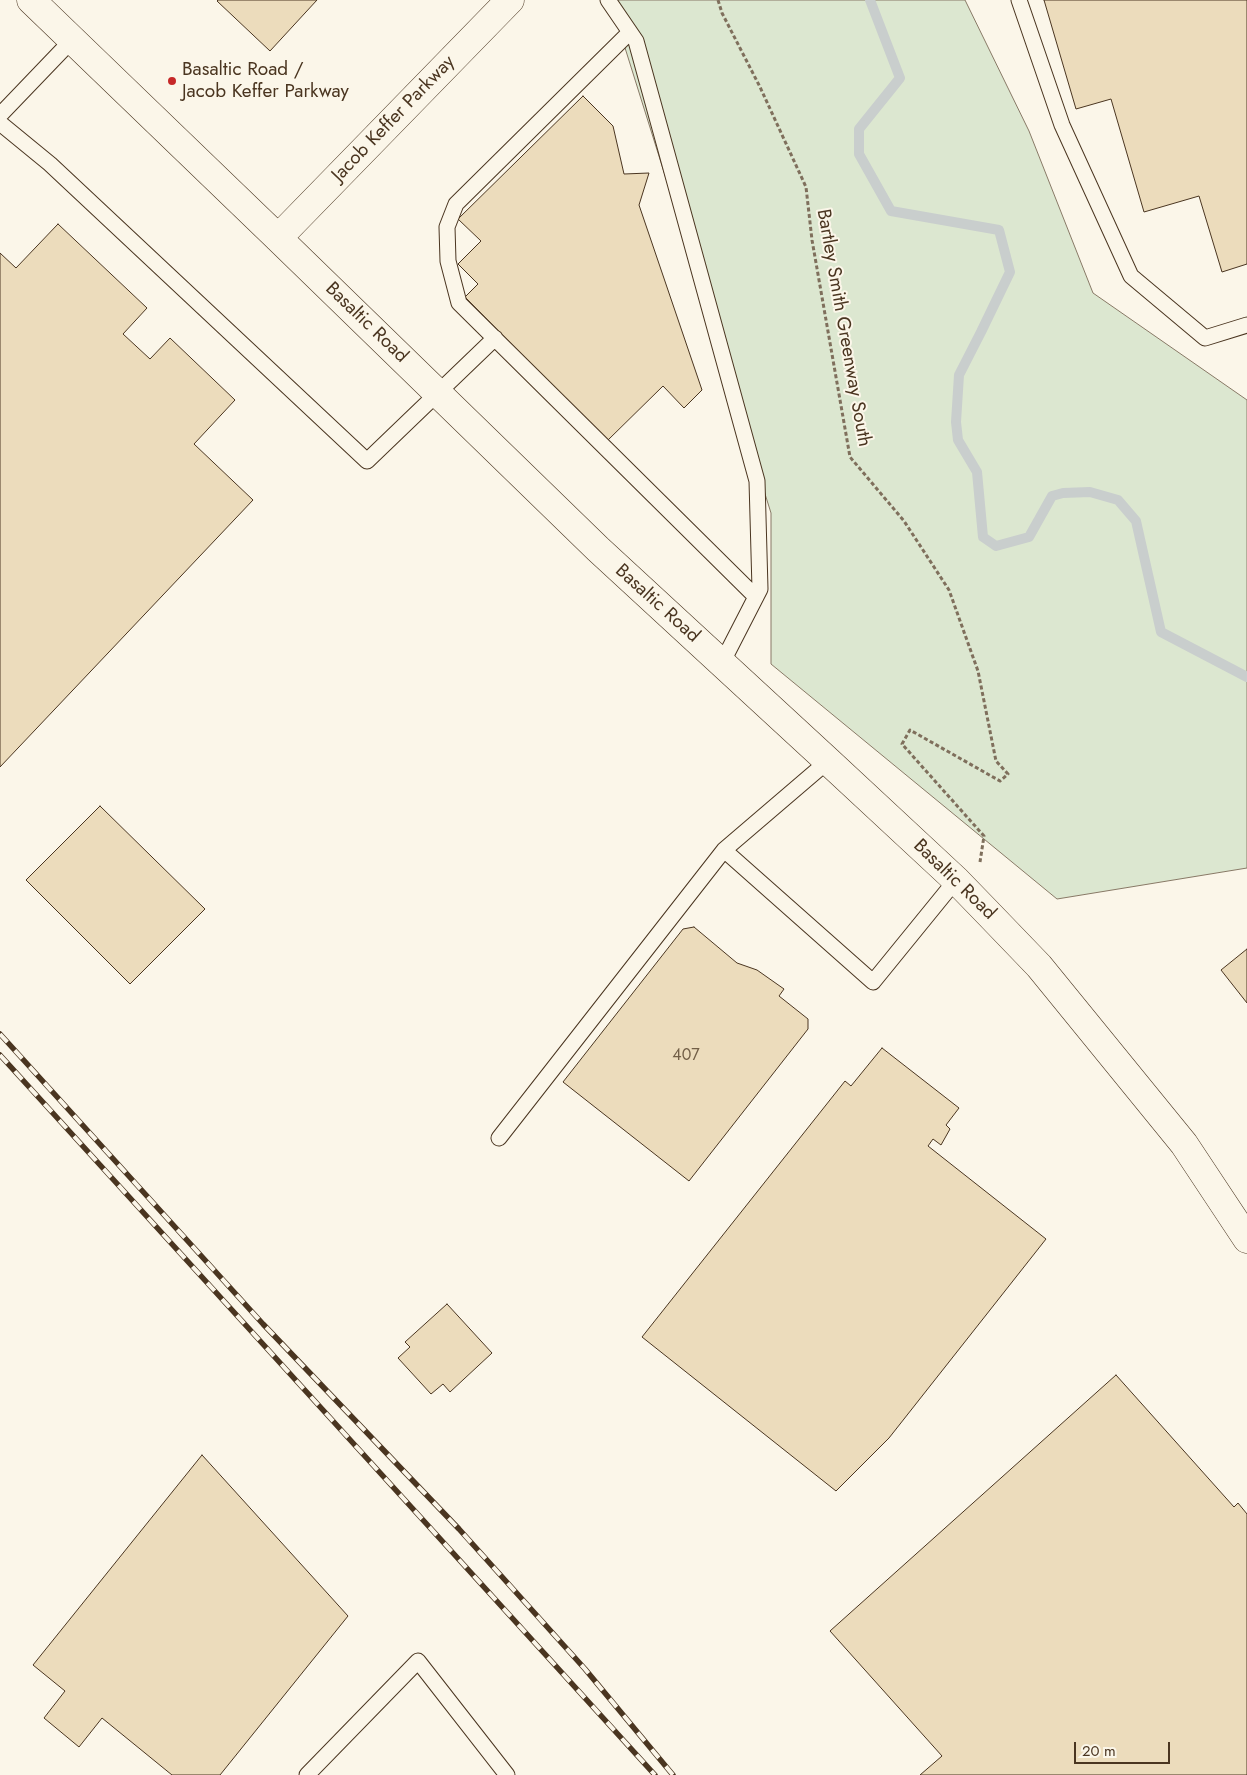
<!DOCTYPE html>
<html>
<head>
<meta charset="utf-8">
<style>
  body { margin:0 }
  #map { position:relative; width:1247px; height:1775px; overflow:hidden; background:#fbf6e9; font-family:Jost,sans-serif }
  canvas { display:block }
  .scale { position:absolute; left:1074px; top:1742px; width:96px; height:22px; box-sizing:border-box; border:2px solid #4a3520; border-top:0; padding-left:6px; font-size:15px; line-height:18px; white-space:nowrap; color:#4a3520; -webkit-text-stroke:4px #fbf6e9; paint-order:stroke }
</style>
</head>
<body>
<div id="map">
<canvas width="1247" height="1775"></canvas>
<div class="scale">20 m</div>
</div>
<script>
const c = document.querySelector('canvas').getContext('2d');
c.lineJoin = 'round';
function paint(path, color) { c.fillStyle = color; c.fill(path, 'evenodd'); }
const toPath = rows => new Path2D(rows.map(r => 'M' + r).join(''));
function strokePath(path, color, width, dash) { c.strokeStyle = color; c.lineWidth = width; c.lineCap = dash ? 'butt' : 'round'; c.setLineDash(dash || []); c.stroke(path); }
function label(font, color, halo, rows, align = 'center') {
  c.font = font + ' Jost,sans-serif'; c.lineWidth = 4; c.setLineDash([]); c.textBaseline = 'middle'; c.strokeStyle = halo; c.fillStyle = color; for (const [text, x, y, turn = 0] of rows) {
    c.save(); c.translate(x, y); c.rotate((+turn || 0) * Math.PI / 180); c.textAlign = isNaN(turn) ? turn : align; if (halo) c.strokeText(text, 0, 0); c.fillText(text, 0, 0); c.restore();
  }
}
const green = toPath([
  [610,0,965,0,1029,131,1093,293,1247,400,1247,868,1057,899,771,664,771,513,610,0]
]);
paint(green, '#dce7d0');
strokePath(green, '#887966', 1);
strokePath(toPath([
  [870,0,900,78,859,129,859,154,891,211,999,230,1010,272,981,332,959,375,956,422,958,440,977,472,983,537,996,546,1029,537,1052,496,1063,493,1090,492,1118,500,1136,521,1161,632,1247,677]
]), '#c9cecd', 10);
const building = toPath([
  [218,0,317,0,270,51,217,1,218,0],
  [1044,0,1247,0,1247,264,1222,272,1199,196,1144,212,1111,99,1076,109,1044,0],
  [583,96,613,126,624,174,649,173,639,205,702,390,684,408,663,386,607,441,465,297,478,284,458,264,481,241,458,219,583,96],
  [58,224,147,308,123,334,150,359,170,338,235,400,194,444,253,500,0,767,0,253,16,268,58,224],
  [100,806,205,909,130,984,26,880,100,806],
  [694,927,737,963,757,970,784,989,779,996,808,1019,808,1029,689,1181,563,1082,683,929,694,927],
  [1247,949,1247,1003,1221,970,1247,949],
  [882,1048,959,1108,946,1125,950,1129,941,1145,933,1139,928,1146,1046,1239,889,1438,836,1491,642,1337,845,1081,851,1086,882,1048],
  [447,1304,492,1353,450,1392,443,1384,431,1394,398,1358,410,1347,405,1342,447,1304],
  [1116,1375,1234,1507,1238,1503,1247,1514,1247,1775,920,1775,942,1756,830,1631,1116,1375],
  [202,1455,348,1616,220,1775,172,1775,102,1718,79,1747,44,1718,65,1691,33,1665,202,1455]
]);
paint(building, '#ecdcbc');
strokePath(building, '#4a3520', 1);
const lane = toPath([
  [608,0,636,41,757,481,760,589,722,663],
  [1019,0,1062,125,1131,276,1205,338,1247,325],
  [630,32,456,204,447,227,448,261,459,303,756,597],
  [0,115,72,40],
  [0,123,50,164,367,461,495,338],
  [724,850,873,982,956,880],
  [499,1138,724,850,828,761],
  [307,1775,418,1661,507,1775]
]);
const street = toPath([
  [31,0,278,238,598,549,828,761,956,880,987,912,1039,966,1184,1144,1247,1239],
  [278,238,510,0]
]);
strokePath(lane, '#4a3520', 17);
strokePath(street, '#4a3520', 29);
strokePath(toPath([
  [718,0,722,13,760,87,806,187,812,240,850,457,904,521,949,590,978,671,996,761,1008,774,1000,781,910,730,902,744,984,836,980,862]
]), '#7f6f5c', 3, [4, 2.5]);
strokePath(lane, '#fbf6e9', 15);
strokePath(street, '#fbf6e9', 28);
const rail = toPath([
  [0,1034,263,1324,459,1529,585,1669,673,1775],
  [0,1055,655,1775]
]);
strokePath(rail, '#4a3520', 5.5);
strokePath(rail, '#fbf6e9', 4, [11]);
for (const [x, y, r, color] of [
  [172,81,5,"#c62828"]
]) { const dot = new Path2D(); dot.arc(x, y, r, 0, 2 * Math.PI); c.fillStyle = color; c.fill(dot); strokePath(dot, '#fbf6e9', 2); }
label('16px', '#725f47', null, [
  ["407",686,1056]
]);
label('19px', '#4a3520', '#fbf6e9', [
  ["Basaltic Road /",182,70],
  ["Jacob Keffer Parkway",182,92]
], 'left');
label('19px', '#4a3520', '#fbf6e9', [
  ["Jacob Keffer Parkway",394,119,-46],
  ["Basaltic Road",366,323,44],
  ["Bartley Smith Greenway South",843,328,80],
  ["Basaltic Road",657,604,42],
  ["Basaltic Road",954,880,44]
]);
</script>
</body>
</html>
